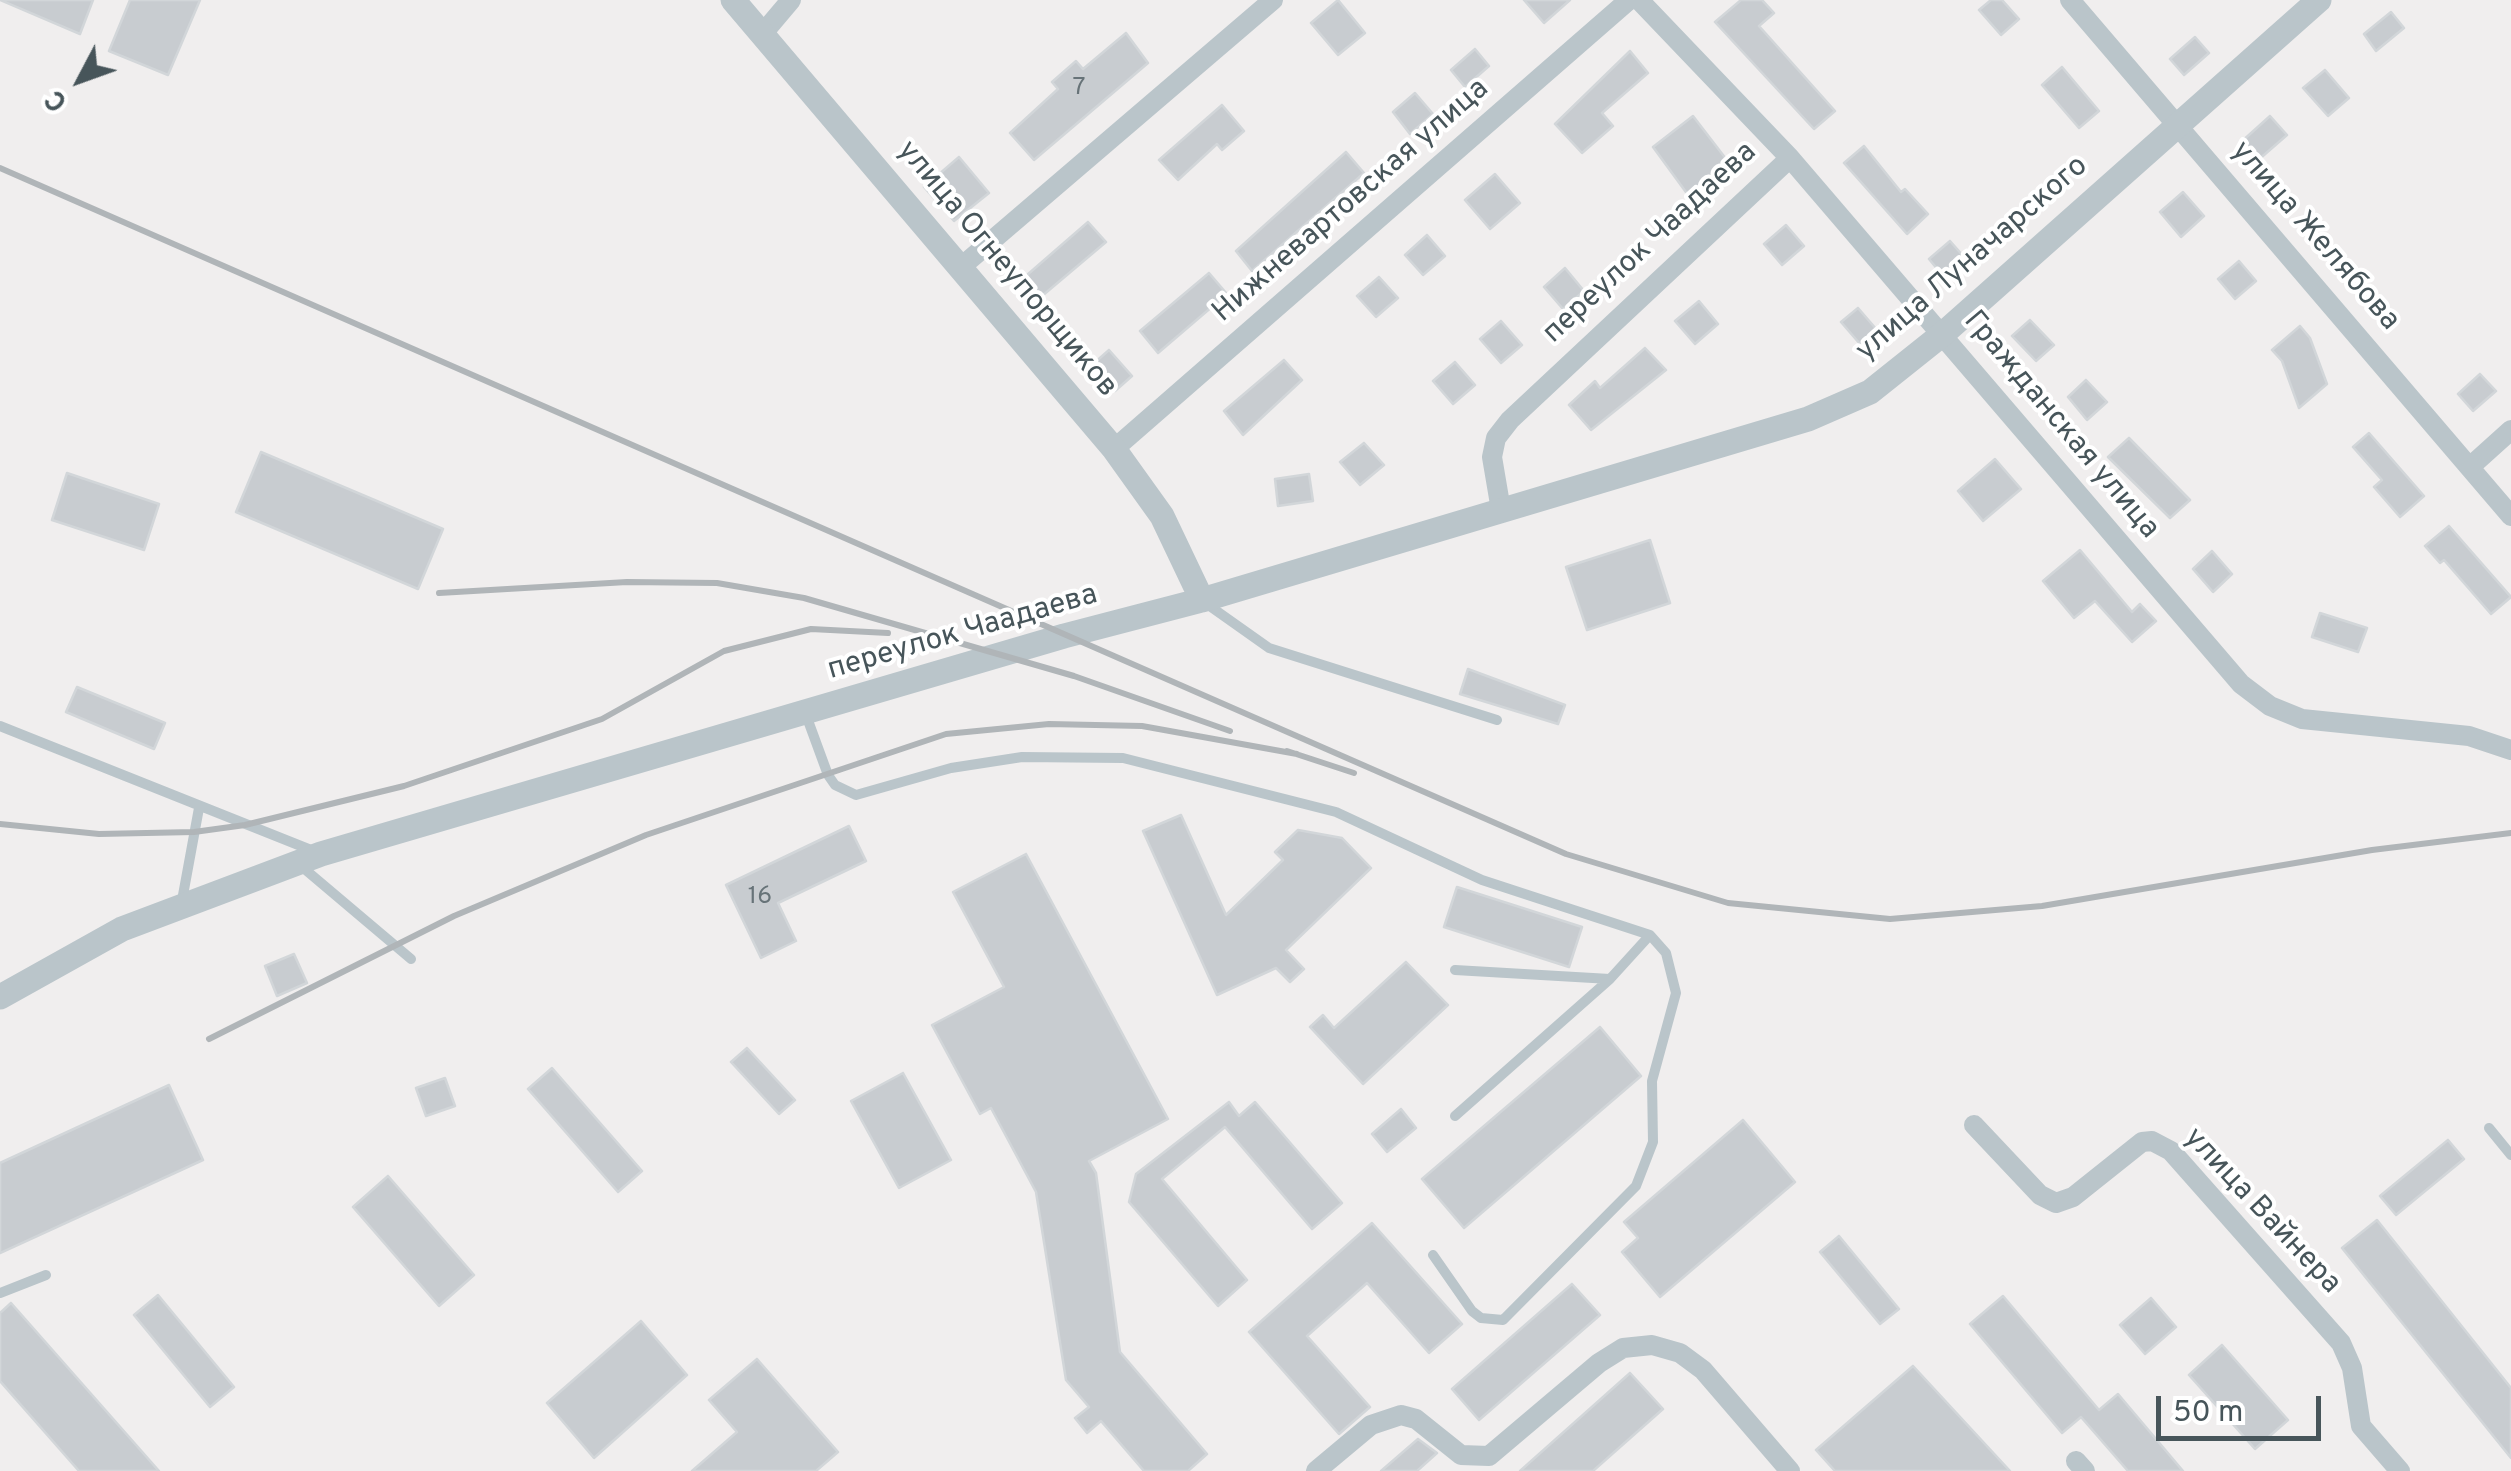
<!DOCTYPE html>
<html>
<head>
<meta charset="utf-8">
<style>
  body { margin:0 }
  #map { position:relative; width:2511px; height:1471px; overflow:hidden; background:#f0eeee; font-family:Overpass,sans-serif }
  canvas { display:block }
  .north { position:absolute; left:30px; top:30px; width:100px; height:100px; -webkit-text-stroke:8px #fff; paint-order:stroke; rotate:229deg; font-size:28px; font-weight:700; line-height:40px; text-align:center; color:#47555a }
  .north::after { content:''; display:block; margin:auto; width:35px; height:45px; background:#47555a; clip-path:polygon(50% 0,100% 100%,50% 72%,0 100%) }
  .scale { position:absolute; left:2156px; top:1396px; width:165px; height:45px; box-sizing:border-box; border:5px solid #47555a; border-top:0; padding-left:12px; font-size:30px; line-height:35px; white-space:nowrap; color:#47555a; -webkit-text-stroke:8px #fff; paint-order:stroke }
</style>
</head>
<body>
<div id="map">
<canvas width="2511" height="1471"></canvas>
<div class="north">С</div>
<div class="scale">50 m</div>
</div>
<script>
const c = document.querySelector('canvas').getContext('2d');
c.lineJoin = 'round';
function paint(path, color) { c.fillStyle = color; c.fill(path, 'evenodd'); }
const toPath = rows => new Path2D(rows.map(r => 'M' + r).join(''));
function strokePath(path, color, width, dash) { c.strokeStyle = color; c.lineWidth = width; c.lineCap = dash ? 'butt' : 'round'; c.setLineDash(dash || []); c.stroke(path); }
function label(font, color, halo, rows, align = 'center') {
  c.font = font + ' Overpass,sans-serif'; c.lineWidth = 8; c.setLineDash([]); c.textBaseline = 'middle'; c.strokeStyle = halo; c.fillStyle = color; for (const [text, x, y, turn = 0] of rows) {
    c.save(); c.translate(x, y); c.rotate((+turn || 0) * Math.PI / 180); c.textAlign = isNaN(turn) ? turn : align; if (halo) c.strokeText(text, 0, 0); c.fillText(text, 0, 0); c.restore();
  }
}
const building = toPath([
  [0,0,93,0,80,34,0,0],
  [130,0,200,0,168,75,109,51,130,0],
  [1338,0,1365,33,1338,55,1311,23,1338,0],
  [1524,0,1570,0,1544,23,1524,0],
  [1741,0,1762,0,1774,13,1759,26,1835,111,1814,129,1715,22,1741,0],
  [1991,0,2002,0,2019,19,2001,35,1979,10,1991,0],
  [2391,12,2404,28,2376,51,2364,34,2391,12],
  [1126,33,1148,63,1034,160,1010,133,1058,89,1052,82,1076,61,1083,69,1126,33],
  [2195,37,2209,53,2184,75,2170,59,2195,37],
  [1475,49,1489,66,1465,87,1451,70,1475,49],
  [1630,51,1648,73,1602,113,1613,126,1582,153,1555,124,1630,51],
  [2062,67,2099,111,2079,128,2042,85,2062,67],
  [2325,70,2349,98,2328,116,2303,88,2325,70],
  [1415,93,1433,114,1410,134,1393,112,1415,93],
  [1222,105,1244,131,1222,150,1217,144,1178,180,1159,160,1222,105],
  [1693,116,1733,168,1691,199,1653,147,1693,116],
  [2270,116,2287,135,2256,162,2240,143,2270,116],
  [1864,146,1901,192,1905,189,1928,214,1907,234,1844,163,1864,146],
  [1346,152,1364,173,1252,271,1236,251,1346,152],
  [959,157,989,193,954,221,924,187,959,157],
  [1495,174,1520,203,1490,229,1465,200,1495,174],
  [2183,192,2204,216,2181,237,2160,212,2183,192],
  [1088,222,1106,242,1029,307,1012,288,1088,222],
  [1786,225,1804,246,1782,265,1764,244,1786,225],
  [1427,235,1445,256,1423,275,1405,255,1427,235],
  [1950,241,1965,258,1943,276,1929,259,1950,241],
  [2239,261,2256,281,2235,299,2218,279,2239,261],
  [1565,268,1584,291,1563,309,1544,287,1565,268],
  [1209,273,1227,294,1158,353,1140,331,1209,273],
  [1379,277,1398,298,1376,317,1357,296,1379,277],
  [1699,301,1718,324,1695,344,1675,321,1699,301],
  [1858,308,1877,330,1860,344,1841,322,1858,308],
  [2030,320,2054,345,2036,361,2012,336,2030,320],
  [1501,321,1522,345,1501,363,1480,339,1501,321],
  [2300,326,2310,338,2327,384,2299,408,2282,361,2272,350,2300,326],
  [1645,348,1666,370,1591,430,1569,405,1595,381,1600,388,1645,348],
  [1109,350,1132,376,1115,391,1092,365,1109,350],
  [1284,360,1302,380,1243,435,1224,411,1284,360],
  [1455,362,1475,385,1453,404,1433,381,1455,362],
  [2480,374,2496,391,2473,411,2458,394,2480,374],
  [2086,380,2107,402,2087,420,2068,397,2086,380],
  [2369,433,2424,496,2400,517,2374,487,2382,480,2353,447,2369,433],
  [2129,438,2190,500,2170,518,2108,457,2129,438],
  [1364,443,1384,465,1360,485,1340,462,1364,443],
  [261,452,443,529,418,589,236,512,261,452],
  [1995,459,2021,489,1983,521,1958,491,1995,459],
  [67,473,159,504,144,550,52,520,67,473],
  [1309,474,1313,501,1278,506,1275,479,1309,474],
  [2449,526,2511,597,2491,614,2444,560,2440,563,2425,546,2449,526],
  [1650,540,1670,603,1587,630,1566,567,1650,540],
  [2080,550,2132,612,2140,604,2156,621,2132,642,2095,601,2074,618,2043,581,2080,550],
  [2212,551,2232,574,2213,592,2193,569,2212,551],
  [2320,613,2367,628,2358,652,2312,637,2320,613],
  [1468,669,1565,705,1558,724,1460,694,1468,669],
  [77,687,165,723,154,749,66,712,77,687],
  [1181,815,1226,915,1283,860,1275,852,1298,830,1342,838,1371,868,1286,950,1304,969,1290,982,1276,968,1217,995,1143,831,1181,815],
  [849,826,866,861,778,903,796,941,761,958,726,885,849,826],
  [1026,854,1168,1119,1089,1161,1096,1173,1120,1352,1207,1454,1188,1471,1144,1471,1101,1421,1087,1433,1075,1418,1089,1407,1066,1380,1036,1192,991,1108,980,1114,932,1025,1004,987,953,892,1026,854],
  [1457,887,1582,927,1569,967,1444,927,1457,887],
  [294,954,307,983,277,996,265,966,294,954],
  [1406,962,1448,1005,1363,1084,1310,1027,1323,1015,1334,1028,1406,962],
  [1600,1027,1641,1076,1464,1228,1422,1179,1600,1027],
  [747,1048,795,1100,779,1114,731,1062,747,1048],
  [552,1068,642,1171,618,1192,528,1089,552,1068],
  [903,1073,951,1160,899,1188,851,1101,903,1073],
  [445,1078,455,1106,426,1116,416,1088,445,1078],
  [169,1085,203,1160,0,1253,0,1163,169,1085],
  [1229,1102,1239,1116,1255,1102,1342,1203,1312,1229,1225,1127,1162,1179,1247,1280,1218,1306,1129,1202,1136,1174,1229,1102],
  [1401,1109,1416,1128,1387,1152,1372,1134,1401,1109],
  [1743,1120,1795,1182,1660,1297,1622,1252,1638,1238,1624,1222,1743,1120],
  [2448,1140,2464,1159,2396,1215,2380,1196,2448,1140],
  [388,1176,474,1275,439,1306,353,1207,388,1176],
  [2377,1220,2511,1388,2511,1458,2342,1248,2377,1220],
  [1372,1223,1462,1324,1429,1353,1367,1283,1307,1336,1370,1407,1339,1434,1249,1332,1372,1223],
  [1839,1236,1899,1309,1880,1324,1820,1252,1839,1236],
  [1572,1284,1600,1315,1479,1420,1452,1389,1572,1284],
  [158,1295,234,1387,210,1407,134,1315,158,1295],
  [2003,1296,2099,1410,2118,1394,2183,1471,2128,1471,2081,1417,2062,1433,1970,1324,2003,1296],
  [2151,1298,2176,1327,2145,1354,2120,1325,2151,1298],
  [11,1303,159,1471,79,1471,0,1381,0,1313,11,1303],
  [641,1321,687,1375,594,1458,547,1403,641,1321],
  [2222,1345,2288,1420,2255,1449,2189,1375,2222,1345],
  [757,1359,838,1452,816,1471,692,1471,737,1432,709,1400,757,1359],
  [1913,1366,2010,1471,1835,1471,1816,1450,1913,1366],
  [1630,1373,1663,1409,1593,1471,1520,1471,1630,1373],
  [1418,1439,1437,1453,1417,1471,1381,1471,1418,1439]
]);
paint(building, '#c8ccd0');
strokePath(building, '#d2d6d9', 2.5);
strokePath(toPath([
  [1204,602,1269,648,1497,720],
  [806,715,828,775,835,785,856,795,951,768,1022,757,1123,758,1336,812,1482,880,1650,935,1610,979,1455,1116],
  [0,726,316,852],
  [301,866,411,959],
  [181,906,199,808],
  [1455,970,1610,979],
  [2489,1128,2511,1155],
  [1433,1255,1472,1311,1481,1318,1503,1320,1636,1186,1653,1142,1652,1081,1676,993,1666,953,1650,935],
  [0,1293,46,1275]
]), '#bac5ca', 10);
strokePath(toPath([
  [1639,0,1790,158,2241,684,2270,706,2302,719,2469,736,2511,750],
  [2070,0,2511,516],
  [764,32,791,0],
  [961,267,1273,0],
  [1114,449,1629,0],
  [2471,466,2511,430],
  [1501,510,1492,457,1496,438,1510,420,1790,158],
  [1974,1125,2040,1195,2056,1203,2073,1197,2142,1142,2152,1141,2171,1151,2341,1343,2352,1368,2361,1426,2400,1471],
  [2076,1461,2085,1471],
  [1316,1471,1371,1425,1401,1415,1416,1419,1461,1455,1489,1456,1599,1363,1623,1348,1652,1345,1680,1353,1703,1370,1790,1471]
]), '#bac5ca', 20);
strokePath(toPath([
  [733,0,1114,449,1162,516,1202,600],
  [0,997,122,929,321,854,1064,636,1202,600,1808,419,1870,392,1944,333,2319,0]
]), '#bac5ca', 25);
strokePath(toPath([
  [0,168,1566,854,1728,903,1890,919,2042,906,2372,850,2511,833],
  [439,593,627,582,717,583,804,598,1074,676,1230,731],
  [1287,751,1354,773],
  [0,824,99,834,194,832,245,825,404,786,602,719,724,651,811,629,888,633],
  [209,1039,454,916,646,835,946,734,1049,724,1142,726,1297,754]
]), '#b0b5b8', 6);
label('25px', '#677378', null, [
  ["7",1079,89],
  ["16",760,898]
]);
label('30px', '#47555a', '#fff', [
  ["Нижневартовская улица",1352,202,-41],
  ["улица Желябова",2314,237,49],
  ["переулок Чаадаева",1651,244,-43],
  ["улица Луначарского",1973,260,-41],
  ["улица Огнеупорщиков",1006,270,50],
  ["Гражданская улица",2060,426,50],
  ["переулок Чаадаева",963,634,-16],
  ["улица Вайнера",2261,1212,47]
]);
</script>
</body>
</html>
